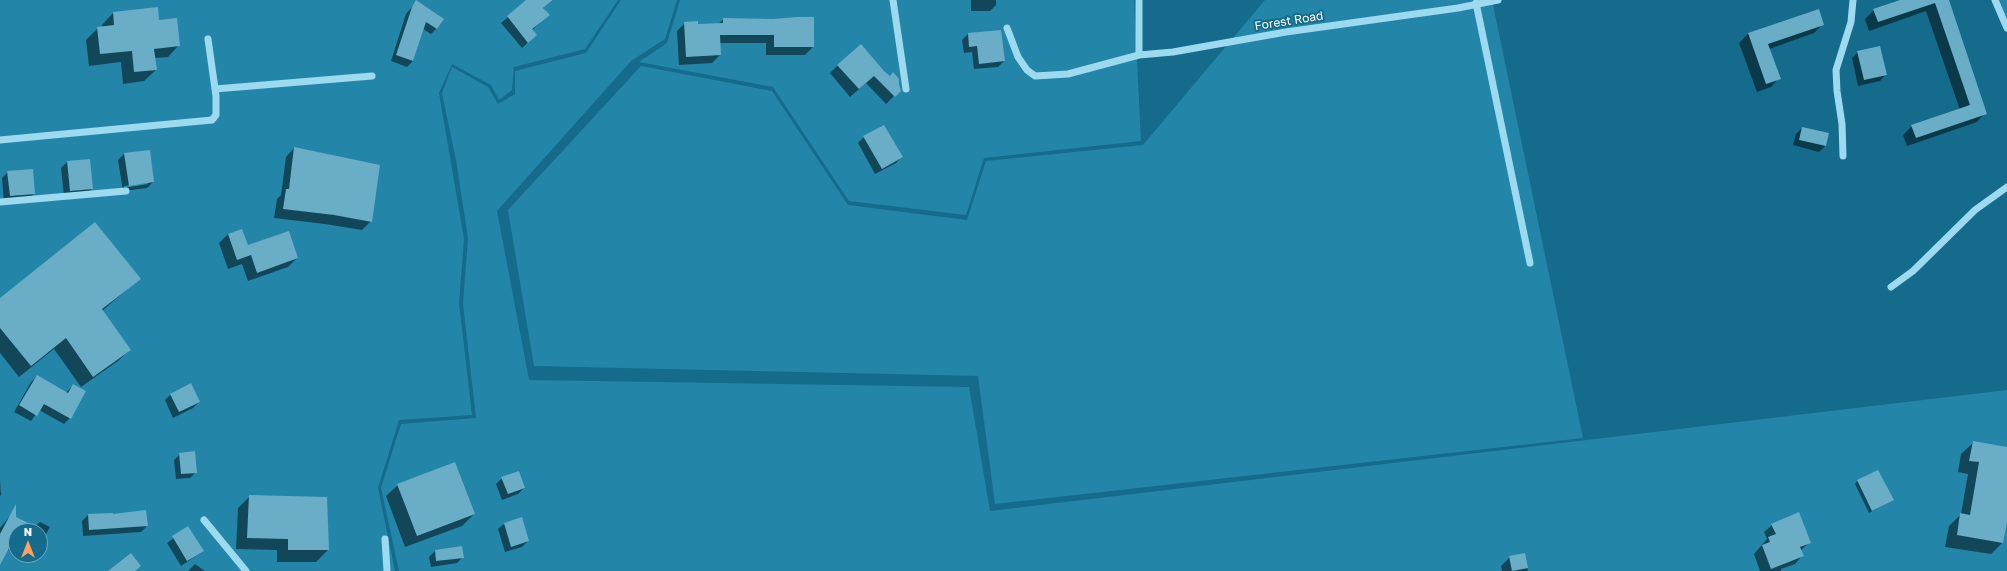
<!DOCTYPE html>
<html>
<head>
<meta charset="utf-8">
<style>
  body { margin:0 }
  #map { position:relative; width:2007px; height:571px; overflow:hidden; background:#146b8c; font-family:"Golos Text",sans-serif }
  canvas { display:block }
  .north { position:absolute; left:8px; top:523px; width:40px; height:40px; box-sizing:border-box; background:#146b8c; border:1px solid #72a6ba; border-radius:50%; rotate:0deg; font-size:11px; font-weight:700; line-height:16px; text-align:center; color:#fff }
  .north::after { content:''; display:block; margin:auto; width:14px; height:18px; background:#ffa15c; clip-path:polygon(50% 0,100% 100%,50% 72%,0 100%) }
</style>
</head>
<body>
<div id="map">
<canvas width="2007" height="571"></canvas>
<div class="north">N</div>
</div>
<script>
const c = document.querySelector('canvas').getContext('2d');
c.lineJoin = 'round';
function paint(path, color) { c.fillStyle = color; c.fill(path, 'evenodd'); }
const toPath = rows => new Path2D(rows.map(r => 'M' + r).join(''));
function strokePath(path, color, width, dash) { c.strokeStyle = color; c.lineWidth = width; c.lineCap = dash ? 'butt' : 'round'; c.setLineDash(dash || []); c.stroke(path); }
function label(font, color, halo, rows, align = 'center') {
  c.font = font + ' "Golos Text",sans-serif'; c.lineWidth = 4; c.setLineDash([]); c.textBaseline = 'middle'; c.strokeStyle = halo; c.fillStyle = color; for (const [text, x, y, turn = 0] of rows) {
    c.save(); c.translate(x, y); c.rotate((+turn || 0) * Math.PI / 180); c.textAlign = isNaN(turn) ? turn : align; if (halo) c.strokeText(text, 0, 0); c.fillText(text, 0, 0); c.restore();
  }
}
paint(toPath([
  [0,0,618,0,585,49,514,67,512,90,499,100,491,85,452,64,439,93,464,239,459,303,472,415,399,420,378,488,395,571,0,571],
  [16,531,40,531,40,555,16,555],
  [621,0,677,0,665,39,631,61,497,211,529,380,969,387,990,511,2007,390,2007,571,399,571,381,488,401,424,476,418,463,304,468,238,456,160,442,93,452,67,488,87,498,104,515,94,515,71,586,53],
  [680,0,1134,0,1141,141,984,158,966,215,849,201,773,87,639,62,667,43],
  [1265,0,1492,0,1583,438,995,504,978,376,534,366,508,210,641,66,772,91,848,205,967,220,986,161,1143,145],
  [1998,0,2007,0,2007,19]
]), '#2386a9');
paint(toPath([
  [529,0,553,0,543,8,548,15,532,30,536,35,522,48,501,23],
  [971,0,996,0,996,5,990,11,971,11],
  [1904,0,1948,0,1985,113,1977,122,1907,146,1903,135,1912,126,1960,110,1926,11,1869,31,1865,19,1874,10],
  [416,2,437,28,431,34,423,29,413,61,407,67,391,61,406,14],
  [113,13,159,21,179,45,168,57,154,58,156,70,144,81,123,84,121,62,89,66,86,40,98,28,102,27,102,25],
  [724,19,813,47,805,55,766,55,766,43,719,43,720,55,712,63,679,65,677,31,685,23,697,25,718,24],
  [1823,24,1814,33,1769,49,1779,78,1771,87,1757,92,1739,43,1748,34],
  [968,34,1004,61,998,67,974,69,972,52,964,53,962,40],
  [1858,52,1885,75,1880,81,1858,86,1852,58],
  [838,65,884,71,898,84,900,90,886,104,866,83,850,97,830,73],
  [1802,128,1825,146,1819,152,1793,145,1796,134],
  [864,137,901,157,896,163,875,174,858,143],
  [294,148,371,221,362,230,325,224,274,218,277,199,281,195,286,157],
  [124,154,153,182,147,188,123,191,118,160],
  [148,182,148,184,124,188,124,186],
  [67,162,92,189,86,194,64,196,61,168],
  [8,172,34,194,28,199,4,202,2,178],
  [228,234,248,247,297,258,288,267,248,281,242,264,228,269,219,243],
  [139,279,102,311,130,350,118,361,81,387,54,349,19,377,0,353,0,299],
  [37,376,66,393,73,385,70,418,64,424,39,410,31,421,14,412,31,382],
  [170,395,199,402,193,408,173,418,165,400],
  [1973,443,2007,448,2007,518,2002,543,1991,554,1945,547,1949,526,1961,514,1968,474,1958,472,1961,454],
  [180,454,196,472,190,478,176,479,174,460],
  [502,478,524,488,518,494,502,500,496,484],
  [0,480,1,495,0,496],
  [1857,481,1893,500,1869,513,1855,484],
  [398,485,474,514,462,526,405,547,386,496],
  [250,496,328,550,316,562,277,562,277,550,236,549,238,508],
  [11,515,34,527,40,522,50,527,40,545,40,531,16,531,16,554,7,549,0,557,0,528],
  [88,515,113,515,147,526,141,532,83,536,82,521],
  [504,524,528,541,522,547,505,552,498,529],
  [1772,525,1810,542,1800,551,1802,556,1795,564,1781,569,1781,571,1760,571,1754,554,1767,539,1764,532],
  [188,528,203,551,181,566,167,543],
  [435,551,463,557,457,563,431,567,429,557],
  [1524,554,1528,571,1502,571,1501,566,1510,557],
  [18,555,33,555,28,560],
  [195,564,205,571,188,571]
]), '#0007');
paint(toPath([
  [416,0,444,19,437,29,426,22,413,61,396,55,412,7],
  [526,0,553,0,543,8,550,15,532,29,537,35,528,43,507,16],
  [1900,0,1949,0,1987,114,1916,138,1911,125,1970,105,1935,3,1878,22,1873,9],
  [158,7,159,20,177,18,180,46,154,49,157,70,134,72,132,51,100,54,97,27,114,25,113,12],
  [1819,9,1824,25,1768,44,1781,79,1766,84,1748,33],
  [797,17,814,17,814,47,774,47,774,35,720,35,721,55,686,57,684,22,698,21,698,24,723,23,723,18,773,19],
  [1001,30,1005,61,979,64,977,46,969,47,968,33],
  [861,44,884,71,890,76,893,72,899,79,899,84,901,91,895,97,874,76,859,89,837,65],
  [1880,46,1887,75,1864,80,1857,51],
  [884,125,903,157,882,169,863,136],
  [1802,127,1829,133,1826,146,1799,140],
  [294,147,380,165,372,222,334,215,283,209,286,189,289,189],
  [150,150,154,182,129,186,124,153],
  [90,159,93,189,70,191,67,161],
  [33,169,35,194,10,196,7,171],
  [95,222,141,279,102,309,131,350,93,377,66,338,31,366,0,328,0,298],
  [242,229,248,245,289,231,298,258,257,273,251,255,237,260,228,234],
  [37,375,68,393,73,384,86,391,71,419,44,404,37,416,19,405],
  [191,383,200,402,179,412,170,394],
  [1973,441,2007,447,2007,522,2003,543,1957,535,1960,513,1970,515,1979,462,1969,461],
  [195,451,197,473,181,474,179,453],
  [455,462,475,514,417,536,397,484],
  [1878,470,1894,500,1872,511,1857,480],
  [519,471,525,488,508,494,501,477],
  [249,495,327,497,329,550,288,550,288,539,247,538],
  [16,504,16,517,44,531,16,531,16,535,0,565,0,534],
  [146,510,148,526,89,530,88,514,113,513,113,514],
  [1799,512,1811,543,1800,547,1804,556,1771,569,1762,545,1770,542,1768,537,1776,534,1771,524],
  [522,517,529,541,511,547,504,523],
  [188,526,204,551,187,561,172,536],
  [462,546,464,558,436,561,435,550],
  [131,553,141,566,135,571,108,571],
  [1525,553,1528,568,1512,571,1509,556]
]), '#69adc6');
strokePath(toPath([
  [893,0,906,89],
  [1139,0,1139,55,1173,52,1286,32,1458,8,1498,0],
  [1995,0,2007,28],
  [1476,3,1530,263],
  [1007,28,1018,57,1027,70,1035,76,1068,74,1139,55],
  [215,89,372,76],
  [0,140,212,120,216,115,216,96,208,39],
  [1843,156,1842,124,1837,91,1836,70,1851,22,1853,0],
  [0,202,126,191],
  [1891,287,1913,271,1975,210,2007,187],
  [204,520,246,571],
  [385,539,387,571]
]), '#9ddaf0', 7);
label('12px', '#fff', '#146b8c', [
  ["Forest Road",1289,21,-9]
]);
</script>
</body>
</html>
